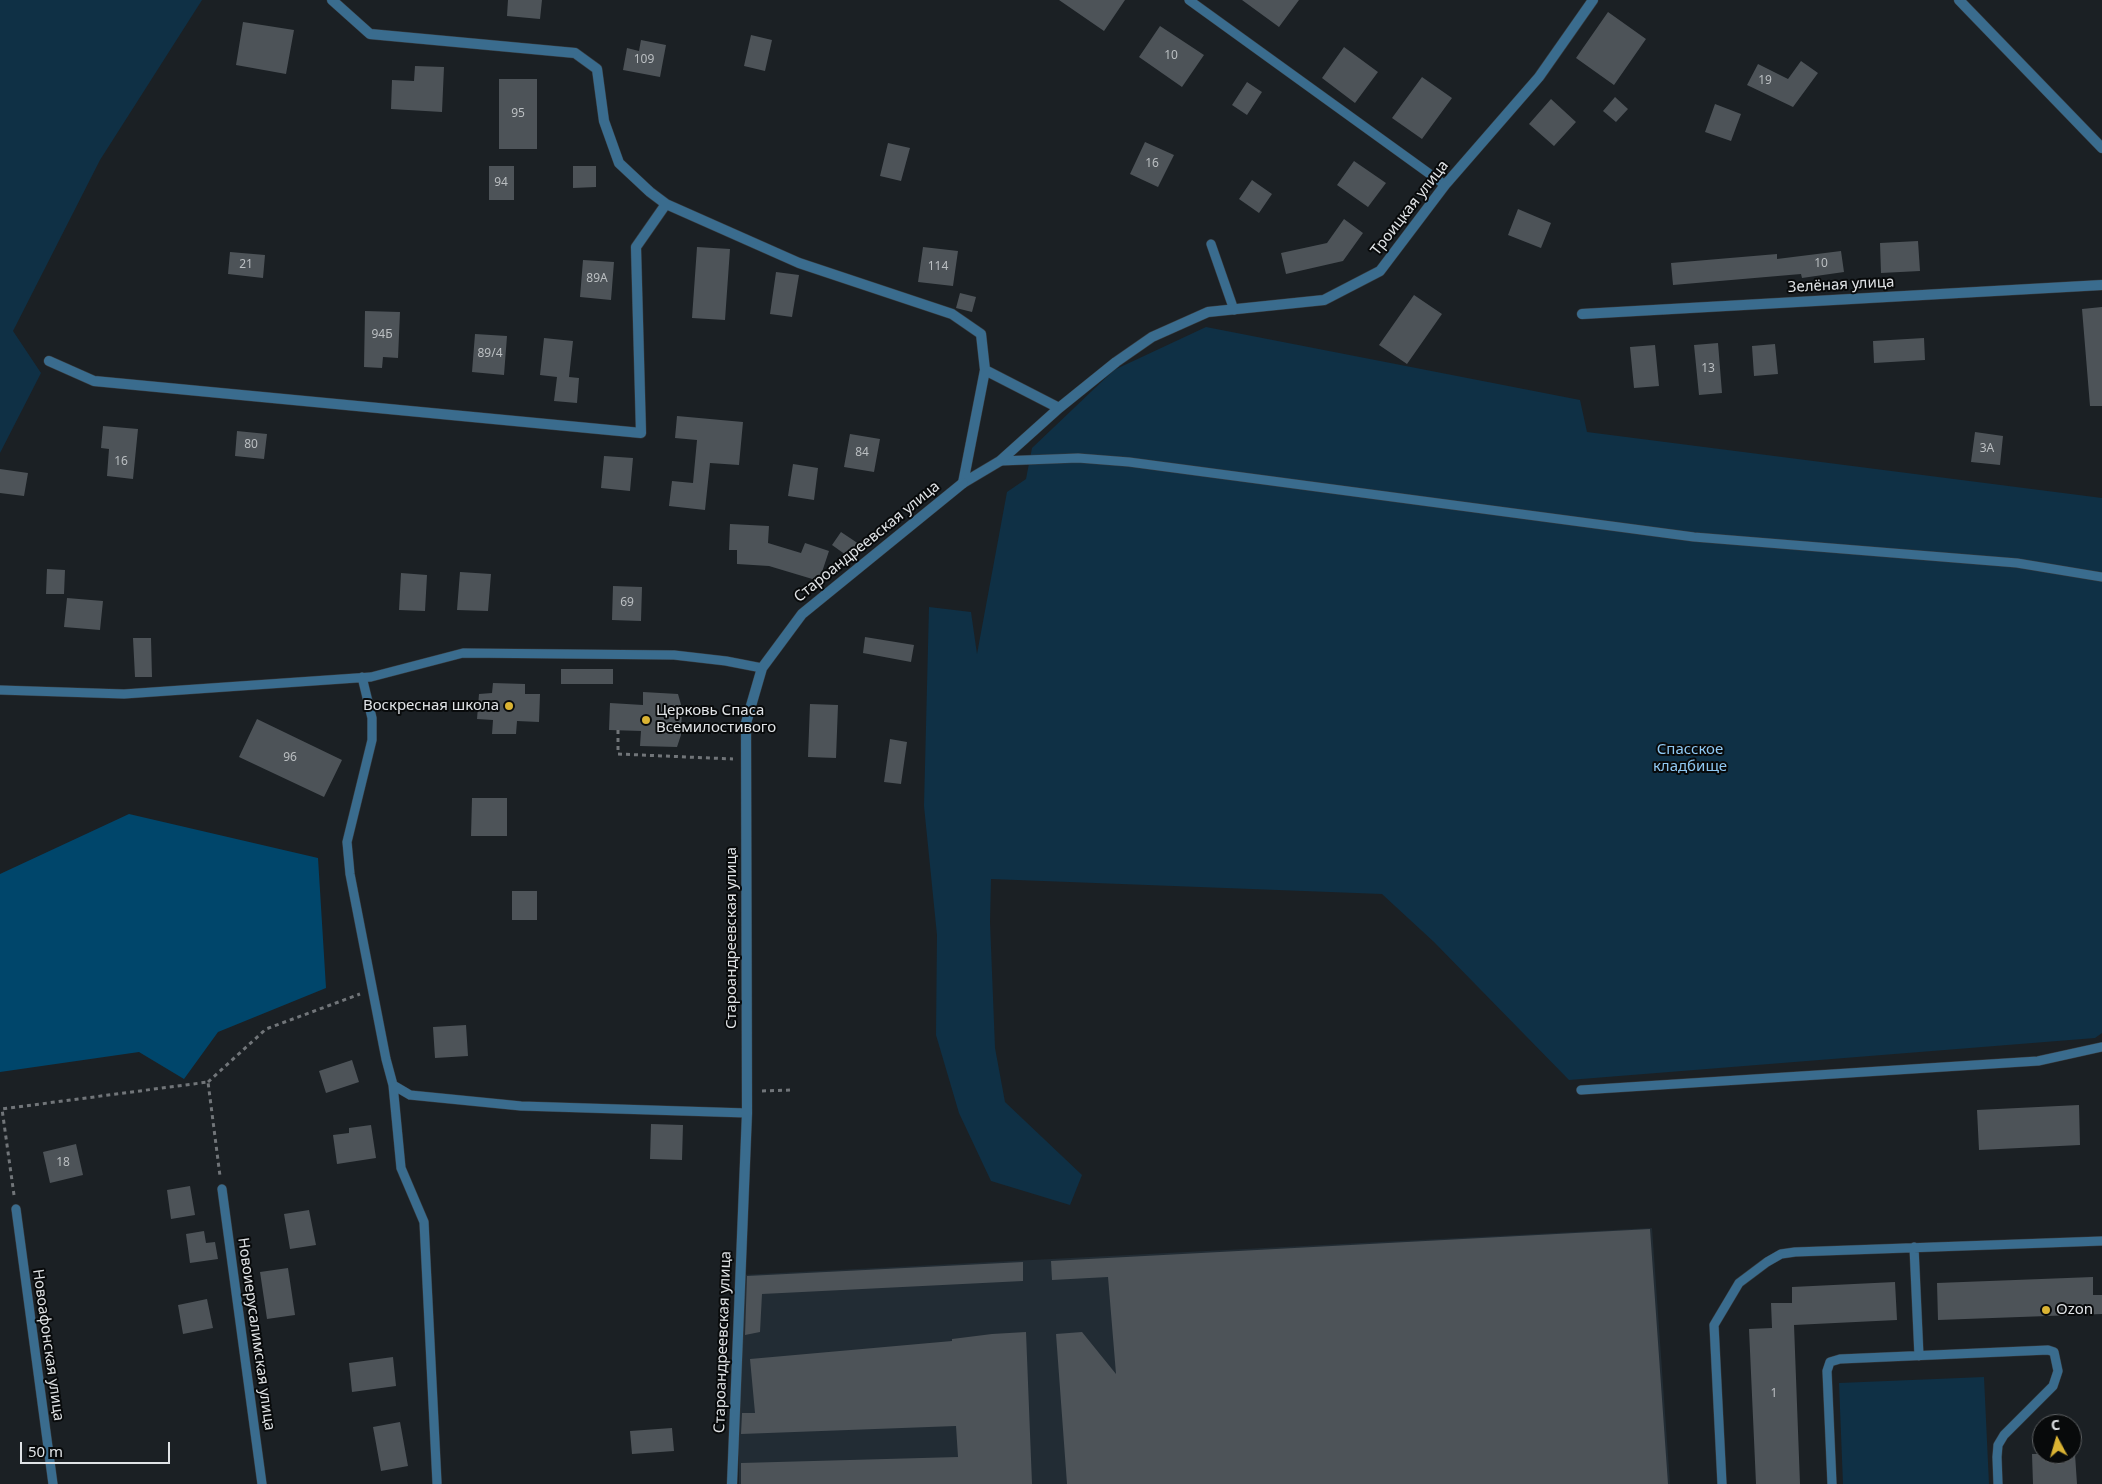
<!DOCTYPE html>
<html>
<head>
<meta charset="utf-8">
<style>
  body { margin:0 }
  #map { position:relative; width:2102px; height:1484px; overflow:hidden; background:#1b2024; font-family:"Noto Sans",sans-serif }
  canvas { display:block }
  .north { position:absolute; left:2032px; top:1414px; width:50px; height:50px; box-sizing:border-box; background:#080a0b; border:1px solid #5e6163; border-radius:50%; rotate:354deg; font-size:14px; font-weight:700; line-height:20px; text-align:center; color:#e0e3e6 }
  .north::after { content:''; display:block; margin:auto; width:18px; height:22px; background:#dab333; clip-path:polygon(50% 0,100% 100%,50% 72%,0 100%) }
  .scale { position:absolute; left:20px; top:1442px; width:150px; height:22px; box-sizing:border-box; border:2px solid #e0e3e6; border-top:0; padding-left:6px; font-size:15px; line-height:18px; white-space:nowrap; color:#e0e3e6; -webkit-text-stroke:4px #080a0b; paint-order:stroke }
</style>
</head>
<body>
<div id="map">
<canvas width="2102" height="1484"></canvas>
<div class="north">С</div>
<div class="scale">50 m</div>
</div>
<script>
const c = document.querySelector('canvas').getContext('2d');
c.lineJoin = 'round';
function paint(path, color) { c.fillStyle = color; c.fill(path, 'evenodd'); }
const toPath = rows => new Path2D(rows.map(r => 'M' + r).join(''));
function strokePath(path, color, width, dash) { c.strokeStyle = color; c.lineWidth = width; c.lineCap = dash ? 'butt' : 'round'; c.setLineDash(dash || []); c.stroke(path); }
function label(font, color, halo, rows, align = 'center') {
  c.font = font + ' "Noto Sans",sans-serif'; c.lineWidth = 4; c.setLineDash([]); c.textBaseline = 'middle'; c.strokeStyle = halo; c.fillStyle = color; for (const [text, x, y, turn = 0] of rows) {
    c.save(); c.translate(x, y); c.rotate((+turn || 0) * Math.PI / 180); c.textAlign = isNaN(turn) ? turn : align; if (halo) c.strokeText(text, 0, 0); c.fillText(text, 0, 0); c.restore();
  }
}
paint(toPath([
  [1652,1228,1670,1484,739,1484,738,1358,741,1275]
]), '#222c34');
paint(toPath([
  [0,0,202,0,100,160,13,331,41,373,0,453],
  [1206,327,1580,400,1587,432,2102,498,2102,1033,2095,1038,1569,1080,1434,942,1382,894,991,879,990,922,995,1048,1005,1102,1082,1175,1070,1205,991,1181,959,1113,936,1035,937,935,924,806,929,607,971,612,977,654,1007,492,1026,479,1032,448,1114,370],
  [1984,1377,1989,1484,1843,1484,1839,1383]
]), '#0f3045');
paint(toPath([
  [129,814,318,858,326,988,218,1032,184,1079,139,1052,0,1072,0,874]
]), '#00466b');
paint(toPath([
  [508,0,542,0,540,19,507,16],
  [1059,0,1125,0,1104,31],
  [1242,0,1299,0,1279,27],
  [1608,12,1646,39,1614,85,1576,58],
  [243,22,294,30,286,74,236,65],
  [1160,26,1204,55,1182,87,1139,57],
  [751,35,772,40,765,71,744,66],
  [641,40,666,45,660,77,623,70,627,48,639,51],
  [1344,47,1378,72,1355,103,1322,78],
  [1801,61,1818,73,1793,107,1747,85,1758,64,1788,79],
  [415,66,444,67,442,112,391,109,392,80,414,81],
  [1422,77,1452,98,1422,139,1392,118],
  [499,79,537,79,537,149,499,149],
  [1247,82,1262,92,1247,115,1232,105],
  [1615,97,1628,109,1616,122,1603,111],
  [1551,99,1576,122,1554,146,1529,124],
  [1715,104,1741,114,1731,141,1705,132],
  [1145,142,1174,155,1158,187,1130,174],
  [888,143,910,148,901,181,880,176],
  [1354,161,1386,183,1368,207,1337,185],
  [489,166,514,166,514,200,489,200],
  [573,166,596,166,596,187,573,188],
  [1252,180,1272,194,1259,213,1239,199],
  [1518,209,1551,223,1541,248,1508,235],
  [1344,219,1363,233,1343,261,1286,274,1281,253,1327,243],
  [1918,241,1920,271,1881,273,1880,243],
  [697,247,730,249,725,320,692,318],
  [923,247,958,251,953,286,918,282],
  [1841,251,1844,272,1802,278,1801,274,1673,285,1671,263,1777,254,1777,259],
  [230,252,265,255,263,278,228,274],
  [583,260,614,262,611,300,580,297],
  [776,272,799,275,792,317,770,314],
  [960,293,976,297,972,312,956,308],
  [1414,295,1442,314,1407,364,1379,345],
  [2102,307,2102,406,2090,406,2082,309],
  [365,311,400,312,398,358,383,357,382,368,364,367],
  [475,334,507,336,504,375,472,372],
  [544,338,573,341,569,377,579,378,577,403,554,401,557,377,540,375],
  [1924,338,1925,360,1874,363,1873,341],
  [1718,343,1722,393,1699,395,1694,345],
  [1775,344,1778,374,1754,376,1752,346],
  [1655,345,1659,386,1634,388,1630,347],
  [677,416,743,422,739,465,710,463,705,510,669,506,672,481,693,483,697,440,675,438],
  [103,426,138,429,133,479,107,476,109,449,101,448],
  [237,431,267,434,264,459,235,456],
  [1975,432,2003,436,2000,465,1971,462],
  [850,434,880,439,874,472,844,467],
  [604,456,633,458,630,491,601,488],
  [793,464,818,468,814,500,788,496],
  [0,469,28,473,24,496,0,493],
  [730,524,769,526,768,543,801,553,805,543,829,551,819,581,769,566,737,564,737,550,729,550],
  [841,532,862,546,853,560,832,545],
  [47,569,65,570,64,594,46,594],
  [460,572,491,574,488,611,457,610],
  [401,573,427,575,425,611,399,610],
  [613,586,642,587,641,621,612,620],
  [67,598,103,601,100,630,64,627],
  [865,637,914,645,911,662,863,653],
  [133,638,151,638,152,677,135,677],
  [561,669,613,669,613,684,561,684],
  [493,683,525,684,525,694,540,694,539,722,517,721,516,734,492,734,493,720,477,719,479,694,492,693],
  [643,692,678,694,682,708,681,735,677,747,640,746,641,731,609,730,610,703,643,705],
  [810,704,838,705,836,758,808,757],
  [257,719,342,760,324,797,239,757],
  [890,739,907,742,901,784,884,782],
  [472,798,507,798,507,836,471,836],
  [512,891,537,891,537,920,512,920],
  [466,1025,468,1056,435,1058,433,1027],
  [352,1060,359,1082,326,1093,319,1071],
  [2079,1105,2080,1145,1979,1150,1977,1110],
  [651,1124,683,1125,682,1160,650,1159],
  [371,1125,376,1158,337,1164,333,1135,349,1133,349,1128],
  [76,1144,83,1175,50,1183,43,1152],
  [190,1186,195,1215,171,1219,167,1190],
  [309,1210,316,1245,290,1249,284,1214],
  [1650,1229,1668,1484,1067,1484,1056,1334,1082,1332,1116,1374,1108,1277,1052,1280,1051,1261],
  [204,1231,206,1243,215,1242,218,1259,190,1263,186,1234],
  [1023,1262,1023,1281,762,1294,760,1332,745,1335,747,1276],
  [288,1268,295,1315,267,1319,260,1272],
  [2093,1277,2093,1295,2102,1295,2102,1314,1938,1320,1937,1283],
  [1895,1282,1897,1320,1794,1325,1800,1484,1756,1484,1749,1329,1772,1328,1771,1303,1792,1303,1792,1287],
  [207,1299,213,1328,183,1334,178,1305],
  [1026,1332,1032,1484,741,1484,741,1463,958,1457,956,1426,741,1434,742,1413,755,1413,750,1359,952,1341,952,1339,992,1334],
  [393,1357,396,1386,352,1392,349,1363],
  [400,1422,408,1466,381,1471,373,1427],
  [672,1428,674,1451,632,1454,630,1431],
  [2032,1454,2075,1454,2077,1484,2033,1484]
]), '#4d5358');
const service = toPath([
  [1189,0,1445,185],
  [1211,244,1234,310],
  [1000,461,1078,458,1129,462,1694,537,2017,563,2102,577],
  [362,677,372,718,372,740,347,842,350,874,386,1059,393,1085,410,1095,521,1106,747,1113],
  [0,690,124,694,371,677,463,653,674,655,726,661,762,668],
  [393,1085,401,1168,424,1222,437,1483],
  [1581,1090,2038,1061,2102,1047],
  [222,1189,262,1484],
  [16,1209,53,1484],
  [1914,1247,1919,1356],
  [1722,1484,1714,1325,1739,1283,1767,1262,1781,1254,1795,1252,2102,1241],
  [1832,1484,1827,1371,1830,1362,1840,1359,2048,1350,2054,1352,2058,1371,2053,1386,2004,1435,1998,1445,1997,1457,1998,1484]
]);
const minor = toPath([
  [332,0,370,34,575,53,597,69,604,121,619,163,650,192,666,204,799,263,952,314,981,334,985,370,963,483],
  [1959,0,2102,148],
  [1582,314,2102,285],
  [49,361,94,381,641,433,636,247,666,204],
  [985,370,1059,408],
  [963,483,1000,461,1059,408,1116,362,1152,337,1208,312,1324,300,1380,271,1445,185,1539,77,1593,0]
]);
const tertiary = toPath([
  [732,1484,747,1113,746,723,762,668,802,614,963,483]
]);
strokePath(service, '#373b3f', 10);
strokePath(minor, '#373b3f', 11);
strokePath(tertiary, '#373b3f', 11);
strokePath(toPath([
  [618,730,618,754,733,759],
  [208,1082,266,1029,360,994],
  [762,1091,791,1090],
  [14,1195,2,1109,208,1082,220,1176]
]), '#717579', 3, [4, 4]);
strokePath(service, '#3a6c8e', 9);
strokePath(minor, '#3a6c8e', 10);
strokePath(tertiary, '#3a6c8e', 10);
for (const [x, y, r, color] of [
  [509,706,5,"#dab333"],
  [646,720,5,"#dab333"],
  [2046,1310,5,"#dab333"]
]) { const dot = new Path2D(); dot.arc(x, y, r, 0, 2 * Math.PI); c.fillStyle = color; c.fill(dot); strokePath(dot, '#080a0b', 2); }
label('12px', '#bbbfc2', null, [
  ["10",1171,56],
  ["109",644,60],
  ["19",1765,81],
  ["95",518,114],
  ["16",1152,164],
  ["94",501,183],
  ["10",1821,264],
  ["21",246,265],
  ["114",938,267],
  ["89А",597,279],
  ["94Б",382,335],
  ["89/4",490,354],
  ["13",1708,369],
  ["80",251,445],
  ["3А",1987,449],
  ["84",862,453],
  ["16",121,462],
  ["69",627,603],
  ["96",290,758],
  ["18",63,1163],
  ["1",1774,1394]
]);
label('15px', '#e0e3e6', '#080a0b', [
  ["Троицкая улица",1410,208,-52],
  ["Зелёная улица",1841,285,-3],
  ["Староандреевская улица",867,542,-39],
  ["Староандреевская улица",732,938,-90],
  ["Новоиерусалимская улица",256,1334,82],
  ["Староандреевская улица",723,1342,-88],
  ["Новоафонская улица",48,1345,82]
]);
label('15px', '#e0e3e6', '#080a0b', [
  ["Воскресная школа",499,706,"right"],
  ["Церковь Спаса",656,711],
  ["Всемилостивого",656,728],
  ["Ozon",2056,1310]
], 'left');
label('15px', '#90c9f3', '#080a0b', [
  ["Спасское",1690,750],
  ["кладбище",1690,767]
]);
</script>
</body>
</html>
